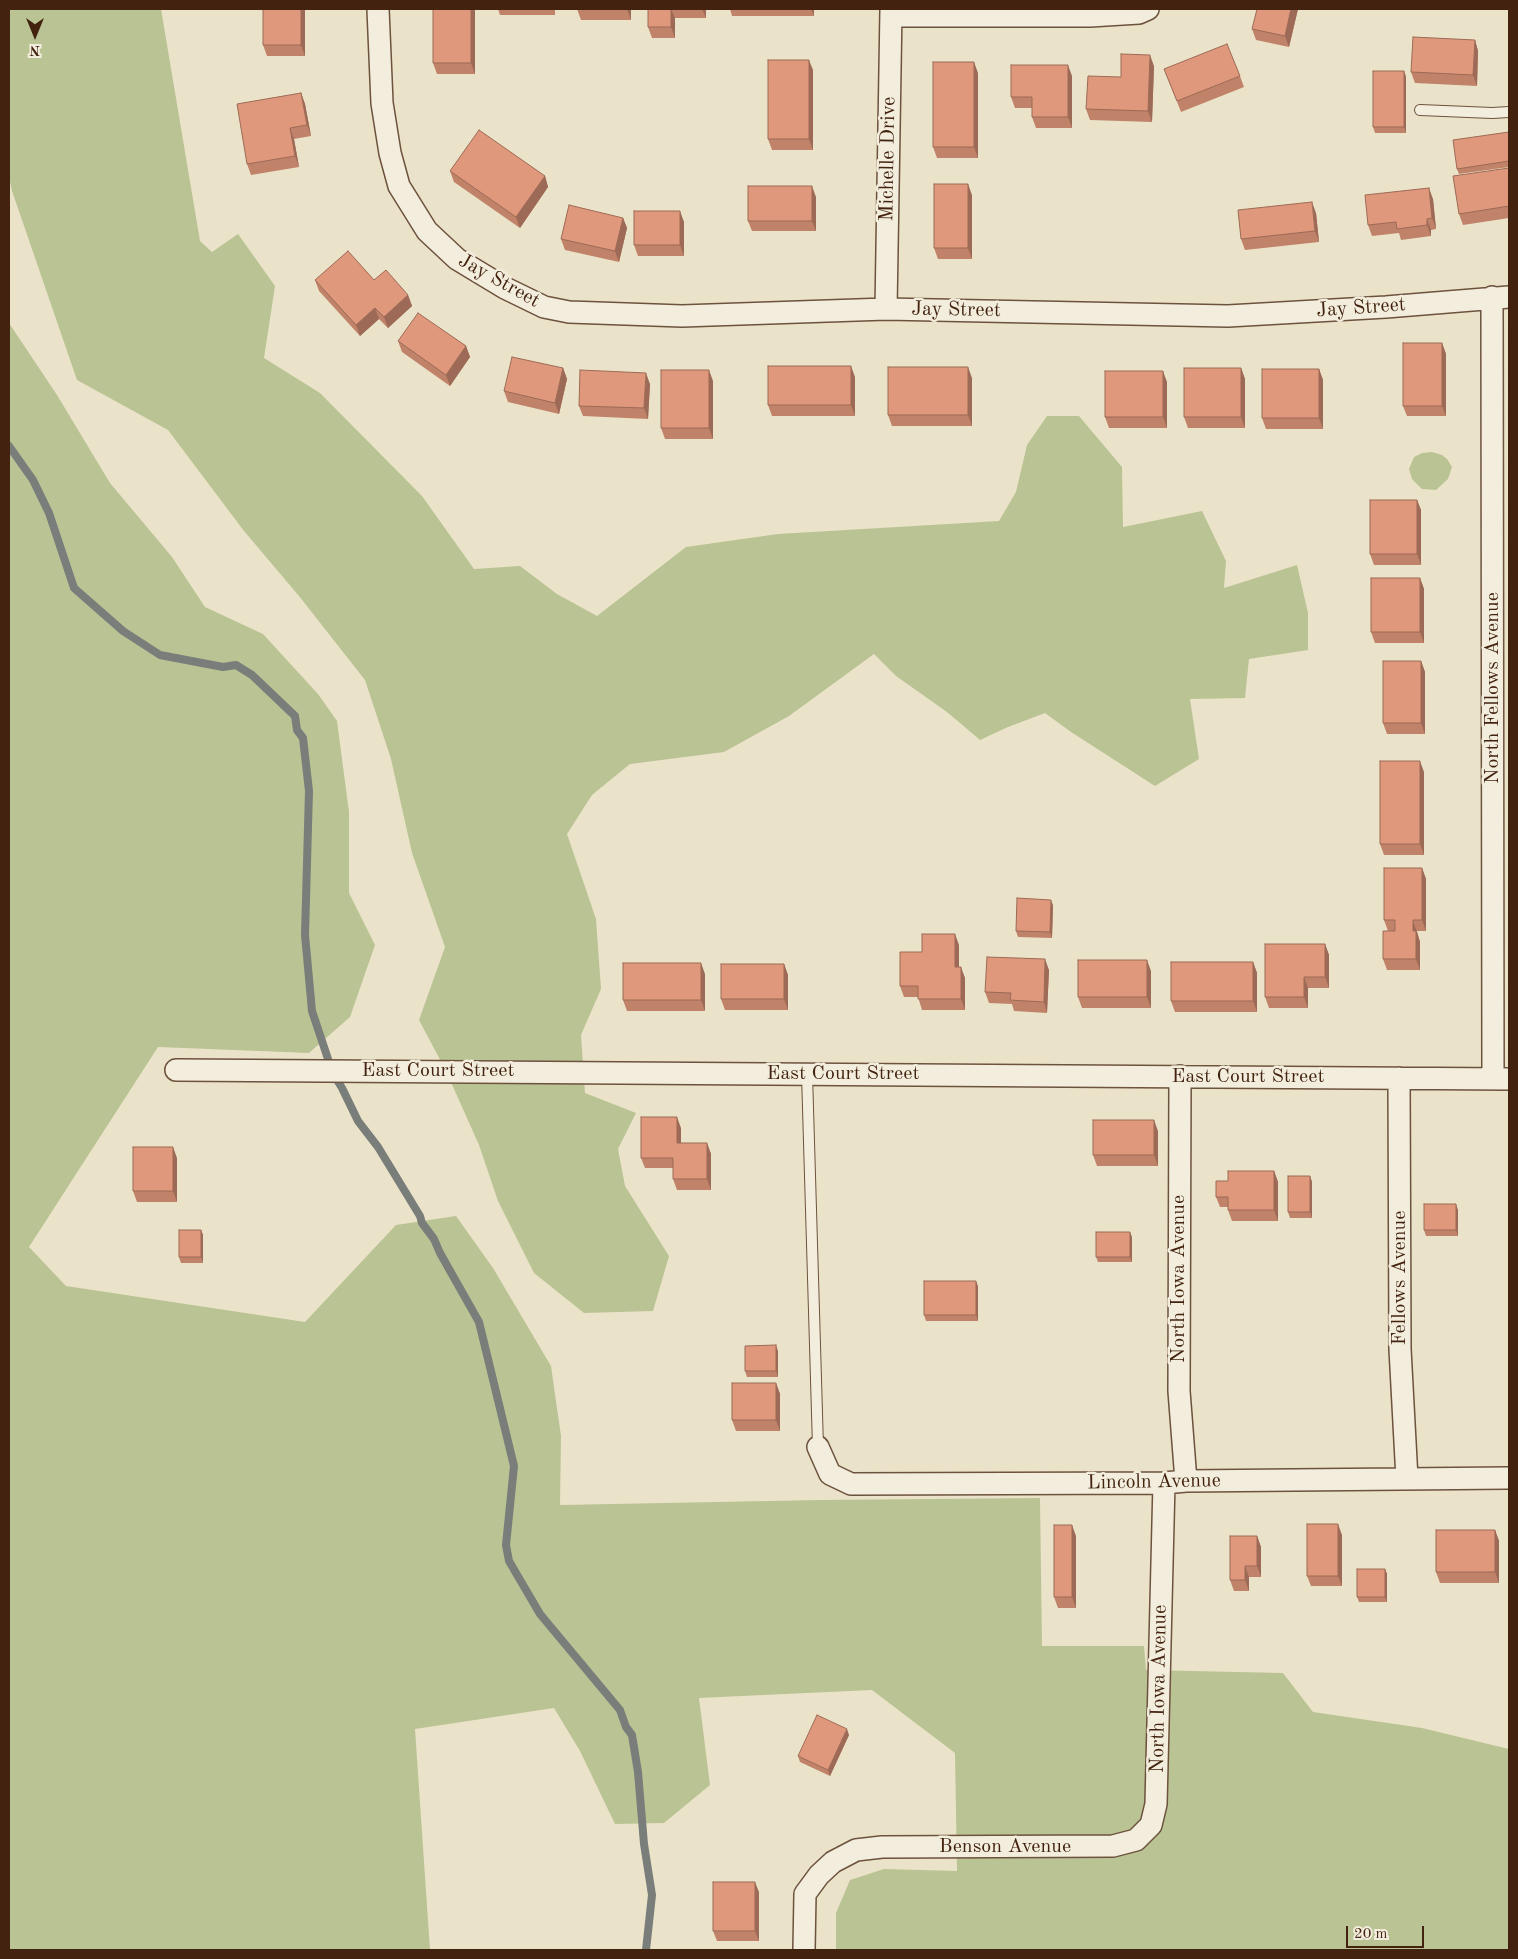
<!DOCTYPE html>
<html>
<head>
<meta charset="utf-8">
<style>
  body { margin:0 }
  #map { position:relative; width:1518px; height:1959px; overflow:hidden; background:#ebe3c9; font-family:"Old Standard TT",serif }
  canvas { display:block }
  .frame { position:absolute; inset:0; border:10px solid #43220f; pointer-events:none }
  .north { position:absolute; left:10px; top:10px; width:50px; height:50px; -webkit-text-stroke:4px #f2eddc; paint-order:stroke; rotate:180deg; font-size:14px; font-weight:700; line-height:20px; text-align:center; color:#43220f }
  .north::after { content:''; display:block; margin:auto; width:18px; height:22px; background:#43220f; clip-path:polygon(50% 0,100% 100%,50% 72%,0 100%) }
  .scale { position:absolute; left:1346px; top:1926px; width:78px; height:22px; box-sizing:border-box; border:2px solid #43220f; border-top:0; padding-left:6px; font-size:15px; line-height:18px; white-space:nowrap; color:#43220f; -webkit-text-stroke:4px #f2eddc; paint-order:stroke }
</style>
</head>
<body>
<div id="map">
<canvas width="1518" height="1959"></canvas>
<div class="frame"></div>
<div class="north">N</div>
<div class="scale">20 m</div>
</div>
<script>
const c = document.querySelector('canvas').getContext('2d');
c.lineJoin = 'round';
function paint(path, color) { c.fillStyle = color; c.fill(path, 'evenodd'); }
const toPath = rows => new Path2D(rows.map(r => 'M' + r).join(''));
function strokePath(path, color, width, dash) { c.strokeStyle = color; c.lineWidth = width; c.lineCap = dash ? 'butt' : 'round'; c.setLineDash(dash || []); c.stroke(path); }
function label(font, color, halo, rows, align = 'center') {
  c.font = font + ' "Old Standard TT",serif'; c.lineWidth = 5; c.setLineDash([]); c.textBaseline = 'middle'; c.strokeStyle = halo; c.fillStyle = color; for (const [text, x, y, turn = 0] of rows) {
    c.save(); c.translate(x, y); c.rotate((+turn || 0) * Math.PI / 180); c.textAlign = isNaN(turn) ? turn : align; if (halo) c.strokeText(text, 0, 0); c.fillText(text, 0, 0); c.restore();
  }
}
paint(toPath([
  [9,9,161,9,200,241,212,252,238,234,275,286,264,358,320,393,422,496,474,569,520,566,557,594,597,616,686,547,778,534,999,521,1016,492,1027,445,1047,416,1079,416,1122,467,1123,527,1202,511,1226,561,1224,588,1297,565,1308,613,1308,650,1249,659,1245,698,1190,699,1199,759,1155,786,1071,732,1045,713,1008,727,980,740,947,712,896,676,874,654,789,716,724,752,630,764,592,795,567,834,596,919,601,989,581,1035,585,1093,636,1113,618,1149,625,1186,669,1256,653,1311,584,1313,534,1273,498,1201,479,1145,446,1071,419,1020,445,947,412,853,391,759,365,680,299,596,244,531,168,430,77,380,12,191,9,177],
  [9,323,57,395,110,483,172,557,205,607,263,634,318,694,337,721,349,812,349,893,375,945,350,1017,309,1053,158,1047,29,1247,66,1286,305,1322,396,1225,456,1216,493,1268,551,1366,561,1436,560,1505,820,1500,1040,1498,1042,1646,1144,1646,1146,1670,1283,1673,1313,1712,1422,1728,1509,1749,1509,1950,836,1950,836,1913,850,1880,884,1869,957,1871,955,1753,872,1690,699,1698,710,1785,664,1823,615,1824,580,1751,554,1708,415,1729,430,1950,9,1950],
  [1432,452,1442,455,1447,459,1452,467,1448,479,1436,490,1422,489,1412,479,1409,469,1414,457,1422,453]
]), '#bac394');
strokePath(toPath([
  [9,446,33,480,49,513,74,588,82,595,123,631,160,655,223,667,236,665,252,675,295,716,297,730,303,738,309,791,305,935,312,1011,329,1062,335,1072,337,1080,342,1088,358,1121,378,1147,420,1216,422,1223,434,1239,440,1253,479,1322,514,1466,506,1545,509,1561,540,1614,620,1710,626,1727,632,1735,638,1772,644,1844,652,1895,646,1950]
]), '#797e7a', 8);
const service = toPath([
  [1420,110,1492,113,1509,112],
  [807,1074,818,1447]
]);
const minor = toPath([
  [378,9,382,103,390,153,399,186,427,231,457,259,505,288,544,307,569,312,682,316,886,309,1228,316,1386,307,1509,297],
  [891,16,1090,16,1139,13,1148,9],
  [1492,297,1493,1079],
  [886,309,891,9],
  [176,1070,1509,1079],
  [1180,1076,1179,1391,1186,1481],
  [1399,1078,1400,1349,1407,1479],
  [818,1447,830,1474,851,1484,1164,1483,1186,1481,1509,1478],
  [804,1950,805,1894,819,1875,833,1862,856,1850,882,1847,1113,1846,1136,1840,1151,1825,1156,1804,1164,1483]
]);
strokePath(service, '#6d523e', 12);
strokePath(minor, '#6d523e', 24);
strokePath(service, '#f2eddc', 10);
strokePath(minor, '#f2eddc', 21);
paint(toPath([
  [305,9,305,56,267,56,263,45],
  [475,9,475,74,437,74,433,63],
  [498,9,555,9,555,15,500,15],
  [577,9,631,9,631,20,581,20],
  [648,9,706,9,706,18,675,18,675,38,652,38,648,27],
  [730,9,814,9,814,16,732,16],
  [1298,9,1289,47,1256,40,1252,29],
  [1475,40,1478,51,1477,86,1415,83,1411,72],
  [1154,66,1152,122,1090,120,1086,109],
  [1164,69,1240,76,1244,87,1181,112],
  [813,70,813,150,772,150,768,139],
  [1404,71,1406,77,1406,133,1375,133,1373,127],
  [978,73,978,158,937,158,933,147],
  [1072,76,1072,128,1036,128,1032,117,1032,108,1015,108,1011,97],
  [301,93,305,104,311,136,294,139,299,167,251,175,247,164],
  [1509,132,1509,167,1459,174,1457,169],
  [1509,168,1509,218,1463,225,1459,214],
  [450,171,545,176,548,187,520,228,454,182],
  [972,195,972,259,938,259,934,248],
  [816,197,816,231,752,231,748,221],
  [1433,199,1436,229,1431,230,1431,236,1401,240,1399,233,1372,236,1368,225],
  [1316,213,1319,242,1245,250,1241,239],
  [623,218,627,228,619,262,565,250,561,239],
  [684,222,684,256,638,256,634,245],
  [315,280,408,295,412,306,388,328,379,319,360,336,319,291],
  [398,341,466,346,470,357,450,386,402,352],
  [1442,343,1446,354,1446,416,1407,416,1403,406],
  [563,368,567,379,559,414,508,402,504,391],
  [1241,368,1245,379,1245,428,1188,428,1184,417],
  [1319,369,1323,380,1323,429,1266,429,1262,418],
  [855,377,855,416,772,416,768,405],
  [972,378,972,426,892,426,888,415],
  [713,381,713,439,665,439,661,428],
  [1167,382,1167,428,1109,428,1105,417],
  [650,384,648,419,583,416,579,406],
  [1417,500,1421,510,1421,565,1374,565,1370,554],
  [1420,578,1424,589,1424,643,1375,643,1371,632],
  [1421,661,1425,672,1425,734,1387,734,1383,723],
  [1424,772,1424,855,1384,855,1380,844],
  [1422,868,1426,879,1426,931,1417,931,1420,942,1420,970,1387,970,1383,959,1388,931,1384,920],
  [1053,905,1052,938,1018,937,1016,931],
  [1325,944,1329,955,1329,988,1308,988,1308,1008,1269,1008,1265,997],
  [959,945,959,967,965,978,965,1010,922,1010,918,997,904,997,900,986,922,952],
  [1253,962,1257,973,1257,1012,1175,1012,1171,1001],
  [784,964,788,975,788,1010,725,1010,721,999],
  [1049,970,1047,1013,1014,1011,1012,1004,989,1003,985,992],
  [1151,971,1151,1008,1082,1008,1078,997],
  [705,974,705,1011,627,1011,623,1000],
  [681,1128,681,1143,707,1143,711,1154,711,1190,677,1190,673,1179,673,1168,645,1168,641,1158],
  [1158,1131,1158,1166,1097,1166,1093,1155],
  [177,1158,177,1202,137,1202,133,1191],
  [1274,1171,1278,1182,1278,1221,1232,1221,1228,1210,1228,1207,1220,1207,1216,1197,1228,1181],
  [1310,1176,1312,1182,1312,1218,1290,1218,1288,1212],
  [1458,1210,1458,1236,1426,1236,1424,1230],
  [201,1230,203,1235,203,1263,181,1263,179,1257],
  [1132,1237,1132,1262,1098,1262,1096,1257],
  [978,1286,978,1321,926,1321,924,1315],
  [778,1351,778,1377,747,1377,745,1371],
  [776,1383,780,1394,780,1431,736,1431,732,1420],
  [1495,1530,1499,1541,1499,1583,1440,1583,1436,1572],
  [1342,1535,1342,1586,1311,1586,1307,1576],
  [1076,1536,1076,1608,1058,1608,1054,1597],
  [1257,1536,1261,1547,1261,1577,1249,1577,1249,1591,1234,1591,1230,1580],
  [1385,1569,1387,1574,1387,1602,1359,1602,1357,1597],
  [849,1735,830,1776,800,1762,798,1756],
  [759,1892,759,1941,717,1941,713,1931]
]), '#c0836a');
paint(toPath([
  [301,9,305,9,305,56,301,45],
  [471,9,475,9,475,74,471,63],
  [627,9,631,9,631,20],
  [671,9,675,18,675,38,671,27],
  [702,9,706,9,706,18],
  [811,9,814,9,814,16],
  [1291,9,1298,9,1289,47,1285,36],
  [1475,40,1478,51,1477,86,1473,75],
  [1150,55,1154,66,1152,122,1148,111],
  [809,60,813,70,813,150,809,139],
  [974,62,978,73,978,158,974,147],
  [1068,65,1072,76,1072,128,1068,117],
  [1404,71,1406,77,1406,133,1404,127],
  [301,93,305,104,311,136,307,125],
  [290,128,294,139,299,167,295,156],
  [545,176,548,187,520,228,516,217],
  [968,184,972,195,972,259,968,248],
  [812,186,816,197,816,231,812,221],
  [1429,188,1433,199,1436,229,1432,218],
  [1312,202,1316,213,1319,242,1315,231],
  [680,211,684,222,684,256,680,245],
  [623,218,627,228,619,262,615,251],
  [1427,219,1431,230,1431,236,1427,225],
  [408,295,412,306,388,328,384,317],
  [375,308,379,319,360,336,356,325],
  [1442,343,1446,354,1446,416,1442,406],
  [466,346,470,357,450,386,446,375],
  [851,366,855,377,855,416,851,405],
  [968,367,972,378,972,426,968,415],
  [563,368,567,379,559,414,555,403],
  [1241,368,1245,379,1245,428,1241,417],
  [1319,369,1323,380,1323,429,1319,418],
  [709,370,713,381,713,439,709,428],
  [1163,371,1167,382,1167,428,1163,417],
  [646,373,650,384,648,419,644,408],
  [1417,500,1421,510,1421,565,1417,554],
  [1420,578,1424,589,1424,643,1420,632],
  [1421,661,1425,672,1425,734,1421,723],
  [1420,761,1424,772,1424,855,1420,844],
  [1422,868,1426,879,1426,931,1422,920],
  [1051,900,1053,905,1052,938,1050,932],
  [1413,920,1420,942,1420,970,1416,959,1413,931],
  [955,934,959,945,959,978,955,967],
  [1325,944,1329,955,1329,988,1325,977],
  [1045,959,1049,970,1047,1013,1044,1002],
  [1147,960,1151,971,1151,1008,1147,997],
  [1253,962,1257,973,1257,1012,1253,1001],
  [701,963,705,974,705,1011,701,1000],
  [784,964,788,975,788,1010,784,999],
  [961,967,965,978,965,1010,961,999],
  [1304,977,1308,988,1308,1008,1304,997],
  [677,1117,681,1128,681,1154,677,1143],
  [1154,1120,1158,1131,1158,1166,1154,1155],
  [707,1143,711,1154,711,1190,707,1179],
  [173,1147,177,1158,177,1202,173,1191],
  [1274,1171,1278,1182,1278,1221,1274,1210],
  [1310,1176,1312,1182,1312,1218,1310,1212],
  [1456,1204,1458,1210,1458,1236,1456,1230],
  [201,1230,203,1235,203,1263,201,1257],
  [1130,1232,1132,1237,1132,1262,1130,1257],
  [976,1281,978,1286,978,1321,976,1315],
  [776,1345,778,1351,778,1377,776,1371],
  [776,1383,780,1394,780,1431,776,1420],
  [1338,1524,1342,1535,1342,1586,1338,1576],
  [1072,1525,1076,1536,1076,1608,1072,1597],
  [1495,1530,1499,1541,1499,1583,1495,1572],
  [1257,1536,1261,1547,1261,1577,1257,1566],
  [1245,1566,1249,1577,1249,1591,1245,1580],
  [1385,1569,1387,1574,1387,1602,1385,1597],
  [847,1729,849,1735,830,1776,828,1770],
  [755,1882,759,1892,759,1941,755,1931]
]), '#9c6a56');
const building = toPath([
  [263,9,301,9,301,45,263,45,263,9],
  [433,9,471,9,471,63,433,63,433,9],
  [648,9,671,9,671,27,648,27,648,9],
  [1257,9,1291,9,1285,36,1252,29,1257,9],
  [1413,37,1475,40,1473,75,1411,72,1413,37],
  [1227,44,1240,76,1177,101,1164,69,1227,44],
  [1121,54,1150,55,1148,111,1086,109,1088,76,1121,77,1121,54],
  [768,60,809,60,809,139,768,139,768,60],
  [933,62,974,62,974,147,933,147,933,62],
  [1011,65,1068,65,1068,117,1032,117,1032,97,1011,97,1011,65],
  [1373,71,1404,71,1404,127,1373,127,1373,71],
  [301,93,307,125,290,128,295,156,247,164,237,104,301,93],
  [479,130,545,176,516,217,450,171,479,130],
  [1509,132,1509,161,1457,169,1453,140,1509,132],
  [1509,168,1509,206,1459,214,1453,176,1509,168],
  [934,184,968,184,968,248,934,248,934,184],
  [748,186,812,186,812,221,748,221,748,186],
  [1429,188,1432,218,1427,219,1427,225,1397,229,1396,222,1368,225,1365,195,1429,188],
  [1312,202,1315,231,1241,239,1238,210,1312,202],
  [569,205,623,218,615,251,561,239,569,205],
  [634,211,680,211,680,245,634,245,634,211],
  [348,251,374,280,386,270,408,295,384,317,375,308,356,325,315,280,348,251],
  [418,313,466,346,446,375,398,341,418,313],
  [1403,343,1442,343,1442,406,1403,406,1403,343],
  [512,357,563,368,555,403,504,391,512,357],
  [768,366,851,366,851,405,768,405,768,366],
  [888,367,968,367,968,415,888,415,888,367],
  [1184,368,1241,368,1241,417,1184,417,1184,368],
  [1262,369,1319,369,1319,418,1262,418,1262,369],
  [580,370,646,373,644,408,579,406,580,370],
  [661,370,709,370,709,428,661,428,661,370],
  [1105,371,1163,371,1163,417,1105,417,1105,371],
  [1370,500,1417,500,1417,554,1370,554,1370,500],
  [1371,578,1420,578,1420,632,1371,632,1371,578],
  [1383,661,1421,661,1421,723,1383,723,1383,661],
  [1380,761,1420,761,1420,844,1380,844,1380,761],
  [1384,868,1422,868,1422,920,1413,920,1413,931,1416,931,1416,959,1383,959,1383,931,1395,931,1395,920,1384,920,1384,868],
  [1017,898,1051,900,1050,932,1016,931,1017,898],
  [922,934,955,934,955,967,961,967,961,999,918,999,918,986,900,986,900,952,922,952,922,934],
  [1265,944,1325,944,1325,977,1304,977,1304,997,1265,997,1265,944],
  [987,957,1045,959,1044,1002,1010,1000,1011,993,985,992,987,957],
  [1078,960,1147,960,1147,997,1078,997,1078,960],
  [1171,962,1253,962,1253,1001,1171,1001,1171,962],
  [623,963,701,963,701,1000,623,1000,623,963],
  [721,964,784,964,784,999,721,999,721,964],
  [641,1117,677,1117,677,1143,707,1143,707,1179,673,1179,673,1158,641,1158,641,1117],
  [1093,1120,1154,1120,1154,1155,1093,1155,1093,1120],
  [133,1147,173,1147,173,1191,133,1191,133,1147],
  [1228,1171,1274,1171,1274,1210,1228,1210,1228,1197,1216,1197,1216,1181,1228,1181,1228,1171],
  [1288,1176,1310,1176,1310,1212,1288,1212,1288,1176],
  [1424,1204,1456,1204,1456,1230,1424,1230,1424,1204],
  [179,1230,201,1230,201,1257,179,1257,179,1230],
  [1096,1232,1130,1232,1130,1257,1096,1257,1096,1232],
  [924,1281,976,1281,976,1315,924,1315,924,1281],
  [776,1345,776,1371,745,1371,745,1346,776,1345],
  [732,1383,776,1383,776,1420,732,1420,732,1383],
  [1307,1524,1338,1524,1338,1576,1307,1576,1307,1524],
  [1054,1525,1072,1525,1072,1597,1054,1597,1054,1525],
  [1436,1530,1495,1530,1495,1572,1436,1572,1436,1530],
  [1230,1536,1257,1536,1257,1566,1245,1566,1245,1580,1230,1580,1230,1536],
  [1357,1569,1385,1569,1385,1597,1357,1597,1357,1569],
  [817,1715,847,1729,828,1770,798,1756,817,1715],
  [713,1882,755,1882,755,1931,713,1931,713,1882]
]);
paint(building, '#df987b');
strokePath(building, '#9c6a56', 1);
label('20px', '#43220f', '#f2eddc', [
  ["Michelle Drive",888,159,-89],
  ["Jay Street",499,281,29],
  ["Jay Street",1361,308,-4],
  ["Jay Street",956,310,1],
  ["North Fellows Avenue",1493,688,-90],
  ["East Court Street",438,1071],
  ["East Court Street",843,1074],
  ["East Court Street",1248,1077],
  ["Fellows Avenue",1400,1278,-90],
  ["North Iowa Avenue",1179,1279,-90],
  ["Lincoln Avenue",1154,1482,-1],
  ["North Iowa Avenue",1159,1689,-89],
  ["Benson Avenue",1005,1847]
]);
</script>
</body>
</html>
